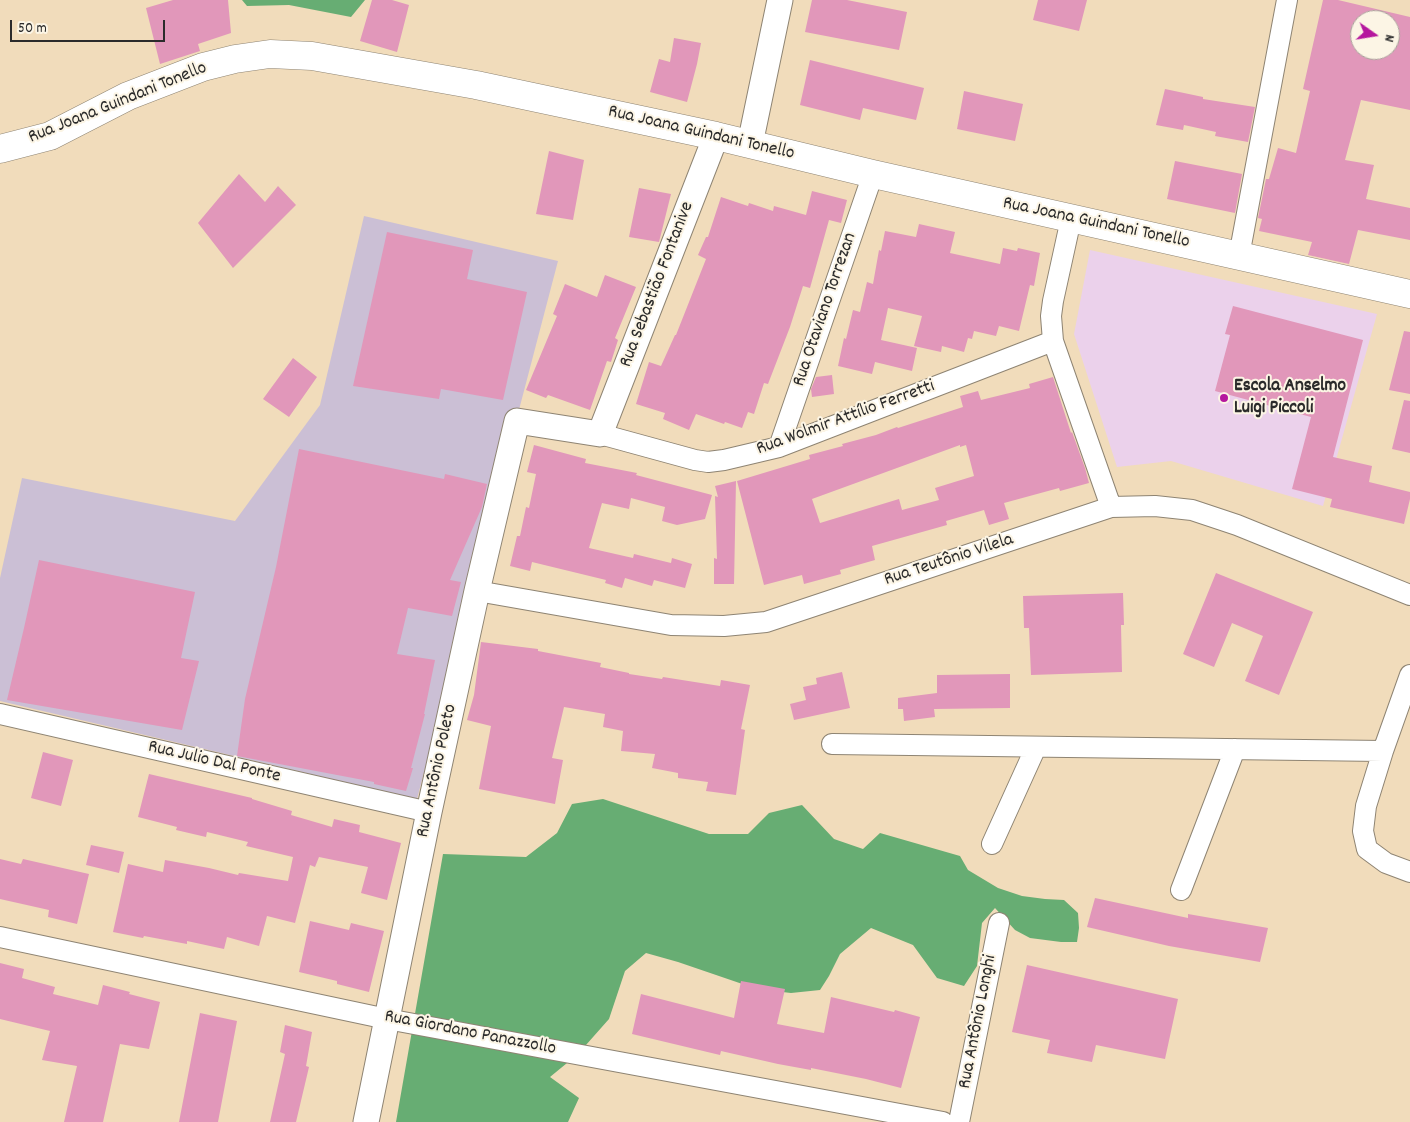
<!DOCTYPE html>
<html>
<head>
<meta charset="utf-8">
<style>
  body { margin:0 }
  #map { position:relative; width:1410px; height:1122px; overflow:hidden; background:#f1dcbb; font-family:Dekko,sans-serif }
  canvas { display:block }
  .north { position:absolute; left:1350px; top:10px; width:50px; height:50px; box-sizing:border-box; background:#fcf5e5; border:1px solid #a8a49b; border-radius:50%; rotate:103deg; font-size:14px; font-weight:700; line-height:20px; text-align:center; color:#2b2b2b }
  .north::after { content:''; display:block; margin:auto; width:18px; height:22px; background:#b5179e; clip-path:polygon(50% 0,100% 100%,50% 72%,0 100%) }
  .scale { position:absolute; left:10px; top:20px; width:155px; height:22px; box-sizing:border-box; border:2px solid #2b2b2b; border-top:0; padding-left:6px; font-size:15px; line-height:18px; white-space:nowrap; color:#2b2b2b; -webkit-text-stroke:4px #fcf5e5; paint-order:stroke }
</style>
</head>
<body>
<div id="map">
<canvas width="1410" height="1122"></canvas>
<div class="north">N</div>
<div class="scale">50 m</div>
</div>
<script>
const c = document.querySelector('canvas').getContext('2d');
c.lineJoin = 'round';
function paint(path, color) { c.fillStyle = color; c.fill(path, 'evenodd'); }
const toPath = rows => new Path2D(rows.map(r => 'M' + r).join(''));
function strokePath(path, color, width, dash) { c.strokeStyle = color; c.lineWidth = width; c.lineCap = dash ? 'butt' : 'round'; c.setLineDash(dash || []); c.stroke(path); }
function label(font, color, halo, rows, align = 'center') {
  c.font = font + ' Dekko,sans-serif'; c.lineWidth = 4; c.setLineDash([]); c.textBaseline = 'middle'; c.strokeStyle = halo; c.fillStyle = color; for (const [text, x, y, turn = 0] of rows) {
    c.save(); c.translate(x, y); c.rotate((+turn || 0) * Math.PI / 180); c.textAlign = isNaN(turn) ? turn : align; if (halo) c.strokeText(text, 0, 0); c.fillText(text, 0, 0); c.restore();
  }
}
paint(toPath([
  [1090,250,1377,314,1323,506,1171,461,1117,467,1074,334]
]), '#ebd1eb');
paint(toPath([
  [364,216,558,261,417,799,0,701,0,578,22,478,235,521,320,405]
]), '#cbbfd5');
paint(toPath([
  [242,0,365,0,351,17,289,5,247,6],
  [603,799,709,834,748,834,769,813,802,805,834,839,863,849,880,833,960,856,968,870,998,888,1022,896,1045,899,1064,900,1078,913,1079,928,1077,942,1061,942,1030,938,1015,930,995,908,982,923,977,966,964,986,937,978,913,945,871,928,840,954,829,976,820,990,791,993,757,989,678,962,646,953,625,971,609,1019,578,1054,550,1077,579,1098,568,1122,396,1122,443,854,526,857,557,833,572,804]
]), '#67ad73');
paint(toPath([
  [173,0,228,0,231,33,198,44,200,51,160,64,146,8],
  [372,0,392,0,409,5,397,52,360,41],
  [812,0,847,0,907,12,899,50,805,32],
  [1038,0,1087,0,1079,31,1033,20],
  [1323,0,1338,0,1410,17,1410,110,1361,100,1345,160,1374,165,1366,199,1410,208,1410,240,1358,230,1349,264,1308,255,1312,242,1259,231,1262,219,1258,218,1266,179,1269,179,1278,148,1296,153,1310,91,1303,89],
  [1360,20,1390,20,1390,50,1360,50],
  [674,38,701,43,697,64,687,102,650,92,659,59,670,62],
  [810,60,924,88,916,120,863,108,860,120,800,105],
  [1165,89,1203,97,1203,99,1255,107,1248,142,1215,136,1216,132,1184,125,1183,130,1156,125],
  [964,91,1023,104,1015,141,957,129],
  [549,151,584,160,573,220,536,214],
  [1175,161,1242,174,1235,213,1167,199],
  [239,174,265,202,278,186,296,205,233,268,198,223],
  [639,188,671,194,659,242,629,237],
  [812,191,847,200,841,223,829,220,810,288,803,286,790,327,768,384,764,383,754,414,748,412,742,428,725,422,724,424,696,414,689,430,663,419,665,413,636,404,649,362,661,366,675,335,676,335,706,259,698,255,706,237,708,237,721,197,748,206,749,203,773,211,774,206,806,215],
  [919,224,955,232,950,253,1000,264,1003,248,1017,251,1018,248,1040,253,1034,286,1030,285,1019,331,999,326,996,336,974,331,972,339,968,338,964,352,942,346,941,352,914,346,922,316,888,308,881,340,917,348,912,371,875,362,872,374,838,366,844,338,846,339,853,310,860,312,867,282,873,284,879,250,881,251,885,231,916,237],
  [387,232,473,250,467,279,527,292,503,400,441,389,439,399,353,386],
  [605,275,636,287,615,338,618,340,611,362,607,361,590,410,548,395,546,398,526,390,557,316,553,314,565,284,597,297],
  [1233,306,1363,340,1333,457,1372,466,1369,482,1410,492,1410,499,1404,524,1330,507,1332,499,1292,489,1311,417,1215,391,1230,335,1225,334],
  [1404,331,1410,332,1410,394,1389,390],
  [293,358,317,377,289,417,263,399],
  [832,375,834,394,812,397,811,389,816,377],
  [1053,377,1071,433,1072,432,1085,468,1089,483,1060,491,1059,488,1004,503,1009,519,989,525,984,510,946,521,947,525,872,546,875,560,840,570,841,574,804,584,802,575,764,585,737,481,810,459,809,455,843,446,842,444,876,435,897,427,898,428,963,407,960,396,978,391,981,400,1030,388,1029,384],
  [960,445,960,447,966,445,974,476,935,488,939,500,902,510,899,499,820,523,812,499],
  [1404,400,1410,401,1410,453,1392,449],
  [534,445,586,459,585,463,637,473,636,475,712,495,705,519,677,525,662,521,665,507,631,498,629,509,602,503,589,548,633,558,634,554,671,563,672,558,692,564,685,588,654,580,652,586,625,578,622,588,605,583,606,580,532,562,530,571,510,566,517,536,520,536,526,507,529,508,536,474,527,472],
  [299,449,444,479,445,474,487,484,482,507,450,580,461,582,452,616,408,608,397,654,435,660,424,714,425,714,411,768,413,768,406,791,374,784,374,782,237,756,245,699,276,567],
  [736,481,734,584,714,584,714,558,717,559,715,496,718,497,715,486],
  [39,560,195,592,181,658,199,661,182,730,7,700,24,628],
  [1216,573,1313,612,1279,695,1245,681,1263,636,1232,623,1214,667,1183,654],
  [1123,593,1124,625,1121,625,1122,672,1031,675,1029,628,1024,628,1023,596],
  [481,642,538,649,538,651,601,663,600,667,629,673,629,674,662,679,663,677,720,686,721,680,750,685,741,729,745,730,736,795,706,791,708,782,678,778,678,773,652,768,655,754,621,751,623,731,603,727,605,714,564,707,552,758,563,760,555,804,479,789,491,726,467,720,474,695],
  [842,672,850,708,794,720,790,704,806,700,803,687,817,684,816,678],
  [1010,674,1010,708,934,709,935,717,904,721,903,709,898,709,898,698,937,693,937,675],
  [43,752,73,760,61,806,31,798],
  [149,774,252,798,252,799,292,811,291,815,332,827,334,819,360,825,359,832,401,843,387,900,361,893,368,867,319,857,315,867,310,865,295,923,267,916,259,946,227,937,224,949,187,941,187,944,144,936,143,938,113,932,128,864,163,872,165,860,209,868,238,875,239,873,288,881,293,857,246,846,248,842,207,832,206,837,176,830,177,827,138,817],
  [91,845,124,852,119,873,86,865],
  [0,859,21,864,23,859,89,874,77,924,48,917,49,910,0,899],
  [1095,898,1188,918,1188,914,1268,928,1260,962,1169,946,1087,927],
  [310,921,349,930,351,923,384,931,369,992,337,984,337,981,299,972],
  [0,963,24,969,22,978,55,987,53,994,98,1005,103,985,130,992,129,994,160,1002,149,1049,120,1044,103,1122,64,1122,77,1066,42,1060,50,1031,0,1019],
  [1027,965,1178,999,1165,1059,1096,1045,1092,1062,1047,1053,1050,1040,1012,1032],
  [741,981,785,989,777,1024,824,1033,831,997,894,1012,895,1010,920,1017,901,1088,866,1079,811,1068,811,1070,778,1064,721,1051,720,1055,632,1034,641,994,734,1018],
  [200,1013,237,1021,218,1122,179,1122],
  [285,1025,312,1032,306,1066,309,1067,296,1122,270,1122,285,1054,280,1052]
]), '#e197ba');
const minor = toPath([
  [1071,219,1053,301,1051,316,1053,341,1111,507],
  [1239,256,1287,0],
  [600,434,695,460,708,462,724,460,779,447,1053,341],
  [779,447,873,174],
  [477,591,671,625,724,626,766,622,1111,507,1155,506,1192,510,1237,525,1410,595],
  [1410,675,1383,751,1366,806,1363,831,1367,849,1386,863,1410,872],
  [0,714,429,812],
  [832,744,1383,751],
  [992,844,1036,747],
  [1181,890,1235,749],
  [0,937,387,1019,943,1122],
  [959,1122,999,923]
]);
const tertiary = toPath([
  [750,144,780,0],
  [366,1122,429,812,477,591,517,421,600,434,716,136]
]);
const secondary = toPath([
  [0,149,50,136,128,96,203,67,235,59,270,54,312,56,476,85,716,136,873,174,1410,294]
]);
strokePath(minor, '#8e8473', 22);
strokePath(tertiary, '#8e8473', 27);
strokePath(secondary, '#8e8473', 29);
strokePath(minor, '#fff', 20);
strokePath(tertiary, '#fff', 25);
strokePath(secondary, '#fff', 28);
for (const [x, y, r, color] of [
  [1224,398,5,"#b5179e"]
]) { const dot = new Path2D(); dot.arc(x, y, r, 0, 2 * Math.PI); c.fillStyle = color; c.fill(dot); strokePath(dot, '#fcf5e5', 2); }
label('19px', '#2b2b2b', '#fcf5e5', [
  ["Rua Joana Guindani Tonello",118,104,-22],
  ["Rua Joana Guindani Tonello",701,134,13],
  ["Rua Joana Guindani Tonello",1096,224,12],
  ["Rua Sebastião Fontanive",658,285,-69],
  ["Rua Otaviano Torrezan",826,310,-71],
  ["Rua Wolmir Attílio Ferretti",846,419,-20],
  ["Rua Teutônio Vilela",949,561,-18],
  ["Rua Julio Dal Ponte",214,763,13],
  ["Rua Antônio Poleto",438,771,-78],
  ["Rua Antônio Longhi",979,1022,-79],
  ["Rua Giordano Panazzollo",470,1034,11]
]);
label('bold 19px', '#2b2b2b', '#fcf5e5', [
  ["Escola Anselmo",1234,387],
  ["Luigi Piccoli",1234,409]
], 'left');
</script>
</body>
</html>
